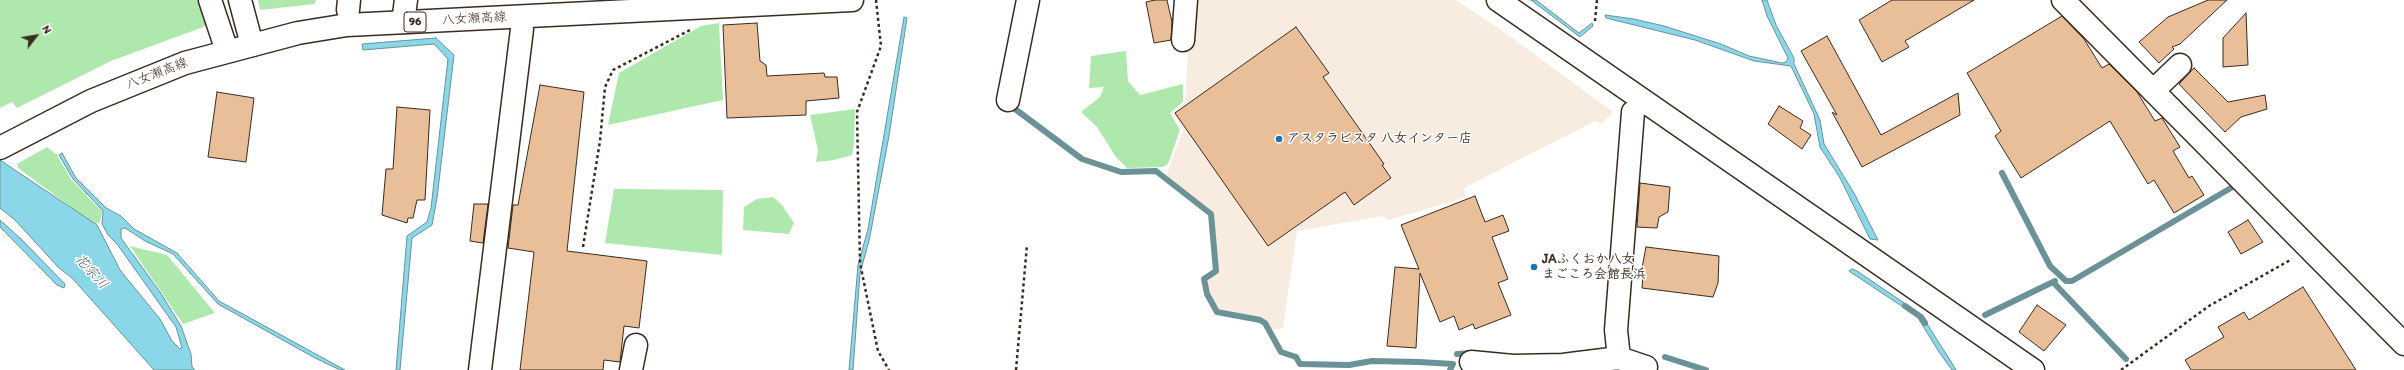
<!DOCTYPE html>
<html>
<head>
<meta charset="utf-8">
<style>
  body { margin:0 }
  #map { position:relative; width:2404px; height:370px; overflow:hidden; background:#fff; font-family:Itim,sans-serif }
  canvas { display:block }
  .north { position:absolute; left:16px; top:16px; width:40px; height:40px; -webkit-text-stroke:3px #fff; paint-order:stroke; rotate:59deg; font-size:11px; font-weight:700; line-height:16px; text-align:center; color:#3b2a1e }
  .north::after { content:''; display:block; margin:auto; width:14px; height:18px; background:#3b2a1e; clip-path:polygon(50% 0,100% 100%,50% 72%,0 100%) }
</style>
</head>
<body>
<div id="map">
<canvas width="2404" height="370"></canvas>
<div class="north">N</div>
</div>
<script>
const c = document.querySelector('canvas').getContext('2d');
c.lineJoin = 'round';
function paint(path, color) { c.fillStyle = color; c.fill(path, 'evenodd'); }
const toPath = rows => new Path2D(rows.map(r => 'M' + r).join(''));
function strokePath(path, color, width, dash) { c.strokeStyle = color; c.lineWidth = width; c.lineCap = dash ? 'butt' : 'round'; c.setLineDash(dash || []); c.stroke(path); }
function label(font, color, halo, rows, align = 'center') {
  c.font = font + ' Itim,"Klee One",sans-serif'; c.lineWidth = 3; c.setLineDash([]); c.textBaseline = 'middle'; c.strokeStyle = halo; c.fillStyle = color; for (const [text, x, y, turn = 0] of rows) {
    c.save(); c.translate(x, y); c.rotate((+turn || 0) * Math.PI / 180); c.textAlign = isNaN(turn) ? turn : align; if (halo) c.strokeText(text, 0, 0); c.fillText(text, 0, 0); c.restore();
  }
}
paint(toPath([
  [1191,0,1456,0,1500,29,1613,112,1602,124,1595,121,1464,188,1467,197,1389,220,1382,216,1297,231,1283,328,1272,330,1262,318,1219,309,1210,295,1205,280,1218,272,1213,214,1166,177,1183,130,1172,112,1185,103]
]), '#f8ece0');
paint(toPath([
  [0,0,204,0,206,26,111,61,17,108,12,102,0,108],
  [258,0,316,0,315,4,260,10],
  [719,23,723,100,608,125,619,73,701,26],
  [1126,51,1128,81,1140,95,1183,84,1183,102,1170,113,1180,130,1168,164,1163,167,1127,168,1116,157,1097,127,1081,112,1100,97,1104,87,1089,88,1091,56],
  [855,109,854,143,852,155,834,160,816,162,818,150,810,115],
  [47,147,57,155,71,179,102,212,100,222,96,224,83,216,18,168,17,164],
  [614,189,723,190,722,255,605,243],
  [773,197,782,205,794,223,789,234,743,230,744,207,757,199],
  [130,246,167,255,215,313,183,324]
]), '#afe8ac');
const water = toPath([
  [1531,0,1536,0,1579,33,1592,23,1593,26,1580,37,1531,0],
  [1762,0,1767,0,1776,25,1794,58,1794,64,1820,120,1824,144,1854,193,1878,240,1870,239,1840,178,1820,147,1814,114,1791,66,1754,61,1695,40,1606,18,1605,15,1634,19,1664,26,1721,44,1749,56,1782,63,1786,62,1788,58,1767,16,1762,0],
  [904,17,907,18,889,136,869,241,860,273,853,370,849,370,858,265,868,229,904,17],
  [436,38,454,55,437,198,432,225,412,238,400,370,396,370,407,236,427,222,431,208,448,59,434,44,363,50,362,44,436,38],
  [62,153,76,178,106,208,121,216,134,229,177,253,219,301,345,370,340,370,315,358,218,304,173,254,145,241,125,228,121,229,121,238,160,292,181,326,191,354,192,367,195,370,154,370,73,279,58,267,15,220,0,208,0,160,97,225,120,270,160,319,172,341,180,349,182,348,176,327,117,244,108,235,102,224,103,211,73,179,59,155,62,153],
  [0,220,21,239,65,284,64,288,57,285,0,227,0,220],
  [1852,269,1857,271,1913,309,1909,311,1849,271,1852,269],
  [1922,316,1955,368,1956,370,1952,370,1939,352,1918,318,1922,316]
]);
paint(water, '#89d7e8');
strokePath(water, '#6a9297', 1);
strokePath(toPath([
  [1015,109,1082,159,1121,172,1156,171,1211,214,1216,271,1204,279,1207,294,1217,312,1260,320,1265,323,1281,352,1296,357,1300,364,1349,365,1372,361,1419,362,1453,364,1450,370],
  [2002,173,2050,266,2066,281,2072,281,2236,185],
  [2053,282,2126,359],
  [1905,306,1921,317,1925,323],
  [1985,315,2055,281],
  [1457,354,1474,353],
  [1665,357,1706,370]
]), '#6a9297', 6);
const building = toPath([
  [1155,0,1167,0,1172,22,1171,40,1154,43,1146,2,1155,0],
  [1892,0,1974,0,1905,41,1909,47,1882,62,1859,20,1892,0],
  [2208,0,2227,0,2180,44,2172,47,2174,49,2159,63,2139,42,2168,17,2208,0],
  [2246,13,2248,65,2223,67,2223,38,2246,13],
  [2062,16,2084,39,2102,68,2109,64,2137,92,2155,121,2162,118,2180,147,2173,151,2189,178,2192,176,2204,195,2174,213,2154,180,2148,184,2110,121,2021,178,1995,136,2001,131,1967,73,2062,16],
  [757,23,760,61,766,65,767,76,824,73,825,77,837,77,839,98,806,101,806,115,727,118,723,25,757,23],
  [1296,27,1329,73,1323,77,1384,164,1382,165,1391,178,1354,205,1345,192,1268,246,1175,113,1296,27],
  [1827,36,1881,135,1958,93,1960,115,1862,167,1832,112,1837,115,1801,51,1827,36],
  [2194,68,2228,102,2265,95,2267,109,2241,117,2225,132,2179,84,2194,68],
  [540,85,584,92,567,251,647,261,639,328,624,326,620,362,604,360,603,370,520,370,534,252,508,248,513,205,518,205,540,85],
  [217,92,254,98,246,162,208,157,217,92],
  [1779,106,1803,121,1800,128,1811,135,1802,149,1768,124,1779,106],
  [397,107,430,110,425,200,417,200,413,218,408,218,407,223,382,215,386,169,393,169,397,107],
  [1640,183,1670,187,1668,212,1659,217,1657,228,1637,227,1640,183],
  [1475,196,1485,222,1503,215,1509,231,1492,237,1508,279,1498,283,1511,315,1475,329,1473,324,1459,330,1454,316,1440,322,1420,273,1416,348,1387,346,1395,267,1419,269,1401,225,1475,196],
  [474,204,488,204,483,243,470,241,474,204],
  [2248,220,2263,242,2241,254,2228,232,2248,220],
  [1646,247,1719,256,1718,283,1713,297,1642,288,1643,275,1641,273,1646,247],
  [2303,287,2356,370,2191,370,2185,360,2224,337,2218,327,2244,312,2249,320,2303,287],
  [2037,305,2066,325,2044,351,2019,332,2037,305]
]);
paint(building, '#e9bf99');
strokePath(building, '#3b2a1e', 1);
const minor = toPath([
  [210,0,227,51],
  [240,0,252,45],
  [1498,0,2033,370],
  [2063,0,2404,344],
  [348,10,349,0],
  [403,22,406,0],
  [1183,40,1186,0],
  [2153,91,2180,65],
  [1008,100,1028,0],
  [1633,112,1616,330,1619,358,1646,367],
  [1471,362,1513,366,1563,365,1619,358],
  [480,370,522,29],
  [631,370,636,345]
]);
const major = toPath([
  [0,148,91,101,185,63,298,33,347,25,852,0]
]);
strokePath(minor, '#3b2a1e', 25);
strokePath(major, '#3b2a1e', 25);
strokePath(toPath([
  [876,0,881,46,857,112,860,263,878,351,889,370],
  [1595,21,1597,0],
  [583,247,600,141,605,87,613,70,690,30],
  [1016,370,1027,245],
  [2121,370,2209,306,2292,259]
]), '#3b2a1e', 2.5, [3, 3]);
strokePath(minor, '#fff', 22);
strokePath(major, '#fff', 22);
for (const [x, y, r, color] of [
  [1279,139,4,"#1f6fb2"],
  [1534,267,4,"#1f6fb2"]
]) { const dot = new Path2D(); dot.arc(x, y, r, 0, 2 * Math.PI); c.fillStyle = color; c.fill(dot); strokePath(dot, '#fff', 1.5); }
for (const [x, y, w] of [
  [415,22,22]
]) { const box = new Path2D(); box.roundRect(x - w / 2, y - 10, w, 20, 3); c.fillStyle = '#fff'; c.fill(box); strokePath(box, '#3b2a1e', 1); }
label('bold 12px', '#3b2a1e', null, [
  ["96",415,22]
]);
label('13px', '#3b2a1e', '#fff', [
  ["八女瀬高線",474,19,-3],
  ["八女瀬高線",157,74,-21]
]);
label('bold 13px', '#3b2a1e', '#fff', [
  ["アスタラビスタ 八女インター店",1287,139],
  ["JAふくおか八女",1542,260],
  ["まごころ会館長浜",1542,275]
], 'left');
label('italic 14px', '#525e5b', '#fff', [
  ["花宗川",91,272,48]
]);
</script>
</body>
</html>
